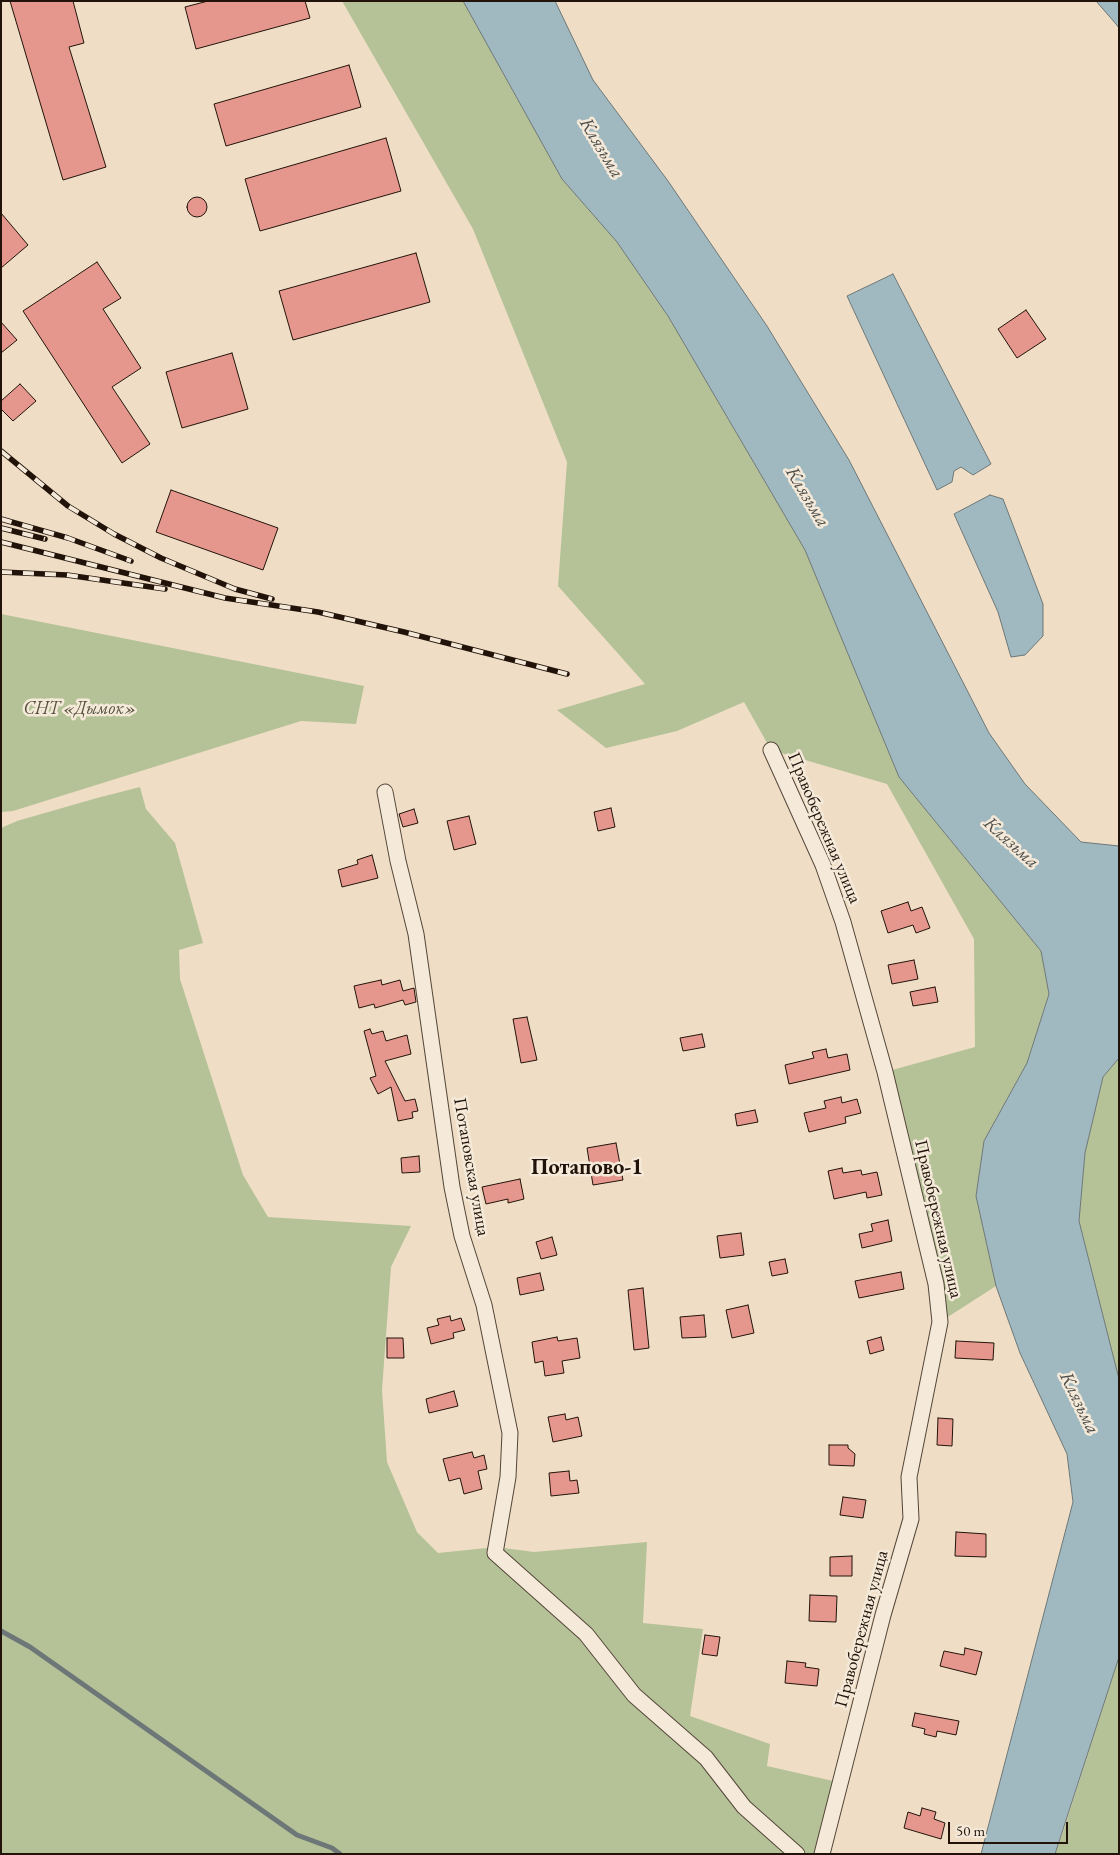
<!DOCTYPE html>
<html>
<head>
<meta charset="utf-8">
<style>
  body { margin:0 }
  #map { position:relative; width:1120px; height:1855px; overflow:hidden; background:#efdec5; font-family:"EB Garamond",serif }
  canvas { display:block }
  .frame { position:absolute; inset:0; border:2px solid #21130a; pointer-events:none }
  .scale { position:absolute; left:948px; top:1822px; width:120px; height:22px; box-sizing:border-box; border:2px solid #21130a; border-top:0; padding-left:6px; font-size:15px; line-height:18px; white-space:nowrap; color:#21130a; -webkit-text-stroke:4px #f5ead9; paint-order:stroke }
</style>
</head>
<body>
<div id="map">
<canvas width="1120" height="1855"></canvas>
<div class="frame"></div>
<div class="scale">50 m</div>
</div>
<script>
const c = document.querySelector('canvas').getContext('2d');
c.lineJoin = 'round';
function paint(path, color) { c.fillStyle = color; c.fill(path, 'evenodd'); }
const toPath = rows => new Path2D(rows.map(r => 'M' + r).join(''));
function strokePath(path, color, width, dash) { c.strokeStyle = color; c.lineWidth = width; c.lineCap = dash ? 'butt' : 'round'; c.setLineDash(dash || []); c.stroke(path); }
function label(font, color, halo, rows, align = 'center') {
  c.font = font + ' "EB Garamond",serif'; c.lineWidth = 5; c.setLineDash([]); c.textBaseline = 'middle'; c.strokeStyle = halo; c.fillStyle = color; for (const [text, x, y, turn = 0] of rows) {
    c.save(); c.translate(x, y); c.rotate((+turn || 0) * Math.PI / 180); c.textAlign = isNaN(turn) ? turn : align; if (halo) c.strokeText(text, 0, 0); c.fillText(text, 0, 0); c.restore();
  }
}
paint(toPath([
  [342,1,463,1,562,179,617,242,668,316,805,550,899,777,1041,951,1049,993,1027,1063,984,1141,976,1196,996,1286,940,1322,885,1072,975,1047,974,939,887,784,771,750,744,702,677,731,606,748,557,710,645,684,558,586,567,462,473,229],
  [1,614,364,686,356,724,301,721,13,811,1,812],
  [140,787,146,809,175,843,203,943,179,950,180,979,243,1175,268,1217,411,1226,391,1267,382,1390,387,1462,417,1532,438,1553,496,1547,534,1552,647,1542,643,1623,703,1629,690,1716,770,1744,767,1766,842,1783,822,1854,1,1854,1,828,17,821,97,798],
  [1119,1058,1119,1379,1079,1221,1085,1153,1103,1077],
  [1119,1657,1119,1854,1055,1854,1063,1832]
]), '#b5c298');
const water = toPath([
  [463,1,555,1,593,80,668,181,767,326,849,460,989,733,1025,784,1081,842,1119,846,1119,1058,1103,1077,1085,1153,1079,1221,1119,1379,1119,1657,1055,1854,981,1854,1073,1502,1067,1454,1020,1353,996,1286,976,1196,984,1141,1027,1063,1049,994,1041,951,899,777,805,550,668,316,617,242,562,179,463,1],
  [1096,1,1119,1,1119,28,1116,24,1096,1],
  [893,274,991,464,973,475,961,467,954,471,952,482,937,490,847,296,893,274],
  [990,495,1003,499,1043,604,1043,636,1025,655,1011,657,998,612,954,514,990,495]
]);
paint(water, '#a0b9c0');
strokePath(water, '#6d7777', 1);
strokePath(toPath([
  [1,1631,30,1647,297,1835,332,1848,340,1854]
]), '#6d7777', 5);
const building = toPath([
  [10,1,73,1,84,43,69,47,106,167,63,180,10,1],
  [208,1,305,1,310,18,196,49,185,7,208,1],
  [349,65,361,107,226,146,214,104,349,65],
  [386,138,401,191,260,231,245,179,386,138],
  '187 207a10 10 0 1 1 20 0a10 10 0 1 1-20 0Z',
  [1,213,28,245,1,268,1,213],
  [416,253,430,302,293,340,279,291,416,253],
  [97,262,121,298,103,309,141,368,112,387,150,444,122,463,23,311,97,262],
  [1026,310,1046,339,1017,358,998,329,1026,310],
  [1,322,17,340,1,353,1,322],
  [232,353,248,409,182,428,166,372,232,353],
  [20,384,36,401,13,421,1,409,1,401,20,384],
  [171,490,278,528,263,570,156,532,171,490],
  [611,808,615,827,598,831,594,812,611,808],
  [414,809,418,823,403,827,399,814,414,809],
  [469,816,476,844,454,850,447,821,469,816],
  [372,855,378,878,342,887,338,870,358,864,357,860,372,855],
  [908,902,911,911,922,907,930,928,916,933,913,925,888,933,881,911,908,902],
  [914,960,918,979,892,984,888,965,914,960],
  [381,980,382,985,400,980,403,991,414,988,416,1002,405,1005,403,1000,375,1008,374,1004,359,1008,354,986,381,980],
  [935,987,938,1002,913,1006,910,992,935,987],
  [527,1017,537,1060,521,1063,513,1019,527,1017],
  [370,1029,372,1034,383,1031,386,1041,407,1035,411,1054,385,1061,405,1101,415,1099,418,1111,412,1112,413,1118,398,1121,391,1087,378,1094,370,1078,376,1076,364,1031,370,1029],
  [702,1034,705,1047,683,1051,680,1038,702,1034],
  [826,1049,828,1058,847,1054,850,1070,789,1084,785,1065,814,1058,812,1052,826,1049],
  [841,1097,842,1103,857,1099,861,1113,845,1117,846,1123,809,1132,804,1113,826,1108,824,1101,841,1097],
  [755,1110,758,1122,737,1126,735,1114,755,1110],
  [616,1143,623,1180,593,1185,587,1148,616,1143],
  [419,1156,420,1172,402,1173,401,1158,419,1156],
  [842,1168,843,1173,861,1170,862,1175,877,1172,882,1195,867,1198,866,1192,834,1199,828,1171,842,1168],
  [520,1179,524,1199,508,1203,508,1199,486,1204,482,1187,520,1179],
  [888,1220,892,1241,862,1248,859,1234,873,1231,871,1224,888,1220],
  [741,1233,744,1255,720,1258,717,1236,741,1233],
  [552,1237,557,1255,541,1259,536,1242,552,1237],
  [785,1259,788,1273,772,1276,769,1262,785,1259],
  [901,1272,904,1289,859,1298,855,1281,901,1272],
  [540,1273,544,1290,520,1295,517,1278,540,1273],
  [643,1288,649,1348,634,1350,628,1290,643,1288],
  [748,1305,754,1333,732,1338,726,1310,748,1305],
  [704,1315,706,1337,682,1338,680,1317,704,1315],
  [450,1316,451,1321,461,1318,465,1330,453,1333,454,1338,431,1344,427,1328,439,1325,437,1319,450,1316],
  [557,1337,558,1341,577,1338,580,1358,562,1361,564,1373,545,1376,543,1361,535,1363,532,1342,557,1337],
  [881,1337,884,1350,870,1354,867,1341,881,1337],
  [387,1338,403,1338,404,1358,387,1358,387,1338],
  [956,1341,994,1343,993,1360,955,1358,956,1341],
  [454,1391,458,1406,429,1413,426,1399,454,1391],
  [565,1414,566,1420,578,1417,582,1436,553,1442,548,1417,565,1414],
  [938,1418,953,1419,952,1446,937,1445,938,1418],
  [829,1445,848,1445,848,1448,855,1454,854,1466,829,1465,829,1445],
  [472,1452,474,1458,484,1455,487,1469,478,1471,482,1489,464,1494,460,1478,449,1481,443,1459,472,1452],
  [569,1471,570,1481,577,1480,579,1493,551,1496,549,1473,569,1471],
  [843,1497,866,1500,863,1518,840,1515,843,1497],
  [956,1532,986,1534,986,1557,955,1556,956,1532],
  [852,1556,852,1576,830,1576,830,1557,852,1556],
  [810,1595,837,1596,836,1622,809,1621,810,1595],
  [705,1635,720,1637,717,1656,702,1654,705,1635],
  [965,1648,982,1652,976,1675,940,1666,944,1651,964,1655,965,1648],
  [787,1661,806,1663,805,1667,819,1669,817,1686,785,1683,787,1661],
  [915,1713,959,1721,956,1735,937,1731,936,1737,924,1734,925,1729,912,1726,915,1713],
  [922,1808,936,1812,934,1819,945,1823,941,1839,904,1828,908,1812,920,1816,922,1808]
]);
paint(building, '#e6978d');
strokePath(building, '#21130a', 1);
const street = toPath([
  [771,750,823,865,843,922,885,1072,936,1284,940,1322,909,1477,911,1519,883,1615,822,1854],
  [385,792,398,861,416,934,452,1187,462,1236,484,1305,510,1433,508,1477,495,1553,586,1634,634,1695,706,1758,744,1807,797,1854]
]);
strokePath(street, '#544639', 17);
strokePath(street, '#f5ead9', 15);
const rail = toPath([
  [1,451,68,506,114,534,161,558,235,589,272,599],
  [1,519,68,538,131,561],
  [1,528,45,539],
  [1,542,225,598,318,612,404,632,567,674],
  [1,572,67,575,165,589]
]);
strokePath(rail, '#21130a', 5.5);
strokePath(rail, '#f5ead9', 4, [11]);
label('italic 18px', '#55503c', '#f5ead9', [
  ["СНТ «Дымок»",80,709]
]);
label('18px', '#21130a', '#f5ead9', [
  ["Правобережная улица",824,828,67],
  ["Потаповская улица",471,1167,80],
  ["Правобережная улица",938,1219,77],
  ["Правобережная улица",862,1629,-75]
]);
label('italic 19px', '#4d4d4a', '#f5ead9', [
  ["Клязьма",601,148,59],
  ["Клязьма",807,497,59],
  ["Клязьма",1011,843,42],
  ["Клязьма",1079,1403,64]
]);
label('bold 22px', '#21130a', '#f5ead9', [
  ["Потапово-1",587,1168]
]);
</script>
</body>
</html>
